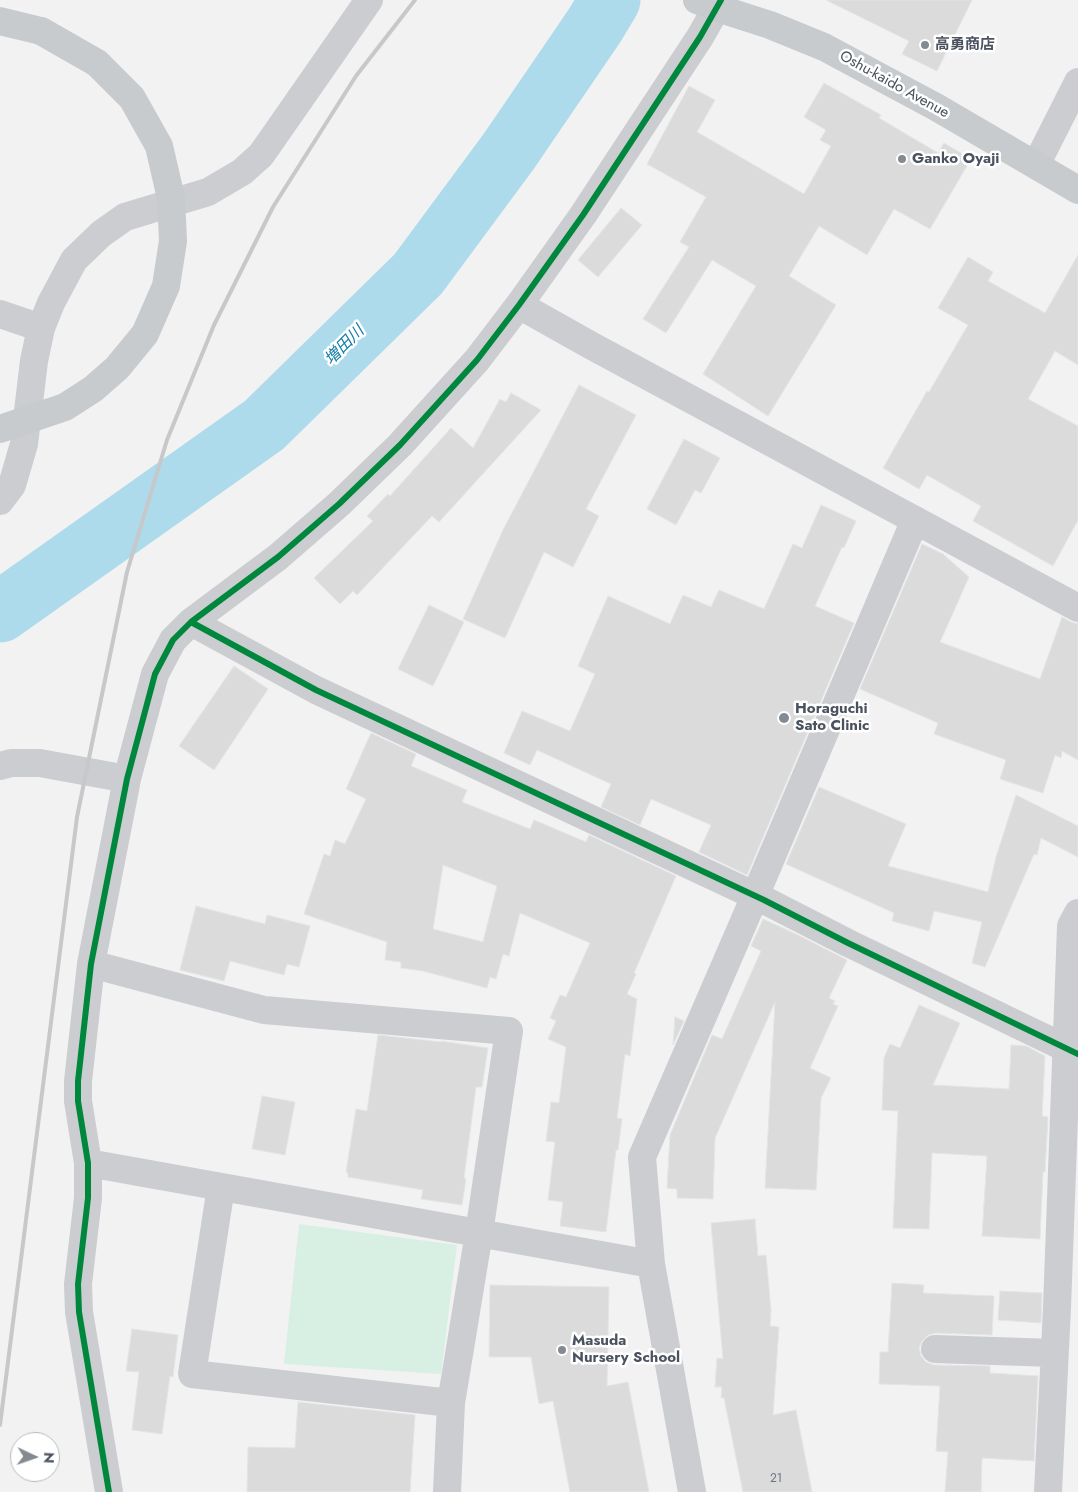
<!DOCTYPE html>
<html>
<head>
<meta charset="utf-8">
<style>
  body { margin:0 }
  #map { position:relative; width:1078px; height:1492px; overflow:hidden; background:#f2f2f2; font-family:Jost,sans-serif }
  canvas { display:block }
  .north { position:absolute; left:10px; top:1432px; width:50px; height:50px; box-sizing:border-box; background:#fff; border:1px solid #b6babf; border-radius:50%; rotate:93deg; font-size:14px; font-weight:700; line-height:20px; text-align:center; color:#49525e }
  .north::after { content:''; display:block; margin:auto; width:18px; height:22px; background:#848a92; clip-path:polygon(50% 0,100% 100%,50% 72%,0 100%) }
</style>
</head>
<body>
<div id="map">
<canvas width="1078" height="1492"></canvas>
<div class="north">N</div>
</div>
<script>
const c = document.querySelector('canvas').getContext('2d');
c.lineJoin = 'round';
function paint(path, color) { c.fillStyle = color; c.fill(path, 'evenodd'); }
const toPath = rows => new Path2D(rows.map(r => 'M' + r).join(''));
function strokePath(path, color, width, dash) { c.strokeStyle = color; c.lineWidth = width; c.lineCap = dash ? 'butt' : 'round'; c.setLineDash(dash || []); c.stroke(path); }
function label(font, color, halo, rows, align = 'center') {
  c.font = font + ' Jost,"Noto Sans JP",sans-serif'; c.lineWidth = 5; c.setLineDash([]); c.textBaseline = 'middle'; c.strokeStyle = halo; c.fillStyle = color; for (const [text, x, y, turn = 0] of rows) {
    c.save(); c.translate(x, y); c.rotate((+turn || 0) * Math.PI / 180); c.textAlign = isNaN(turn) ? turn : align; if (halo) c.strokeText(text, 0, 0); c.fillText(text, 0, 0); c.restore();
  }
}
paint(toPath([
  [299,1224,457,1245,441,1374,284,1364]
]), '#d7f0e3');
strokePath(toPath([
  [0,612,264,425,418,274,509,151,595,25,610,0]
]), '#addbec', 61);
const building = toPath([
  [826,0,972,0,937,71,902,54,909,41,826,0],
  [824,83,881,115,879,118,938,153,944,143,971,159,930,229,894,209,867,255,819,226,789,276,836,305,768,416,703,374,756,286,712,260,666,333,643,319,689,247,680,242,706,197,647,164,689,86,715,100,697,132,804,194,831,146,820,140,826,130,804,117,824,83],
  [621,208,642,225,598,277,578,260,621,208],
  [1078,255,1078,365,1055,351,1028,399,1078,426,1078,520,1053,566,973,521,981,506,927,475,919,489,883,468,927,391,929,392,968,325,938,308,968,257,993,272,988,281,1045,313,1078,255],
  [579,385,636,415,586,509,599,516,573,567,544,552,505,638,463,619,503,530,579,385],
  [511,393,541,410,439,522,432,516,357,595,353,591,340,604,314,578,373,521,367,516,388,494,390,496,451,428,473,448,500,399,506,402,511,393],
  [684,439,720,458,701,493,695,490,676,525,647,509,684,439],
  [821,505,856,521,844,548,842,547,815,606,854,623,747,875,699,852,711,825,651,799,640,825,601,807,611,784,537,750,530,765,504,753,522,711,570,731,595,674,578,666,608,596,670,624,683,595,711,607,719,590,764,609,793,544,802,548,821,505],
  [922,544,943,554,969,577,940,642,1040,679,1062,617,1071,622,1078,624,1078,760,1062,751,1061,758,1055,755,1043,793,1000,779,1006,760,934,734,938,723,860,689,922,544],
  [429,605,464,622,433,686,398,669,429,605],
  [234,666,268,689,214,770,179,746,234,666],
  [371,733,416,754,411,766,467,790,462,802,530,829,534,820,586,842,589,835,676,876,634,973,636,974,627,994,637,999,630,1056,625,1054,617,1118,622,1119,618,1150,616,1150,606,1232,560,1226,563,1202,548,1200,555,1142,546,1141,551,1102,559,1103,566,1047,548,1039,556,1021,550,1018,560,995,566,997,590,943,520,913,509,956,503,954,496,979,490,977,487,988,423,971,401,968,401,962,385,960,387,942,304,914,324,854,330,856,335,840,345,844,366,799,346,789,371,733],
  [443,865,497,886,483,942,433,929,443,865],
  [819,787,906,824,888,866,988,892,996,857,1016,795,1078,826,1078,857,1041,838,1037,855,1034,854,985,967,972,963,982,922,934,911,929,931,892,921,894,913,786,864,819,787],
  [196,906,265,924,267,915,310,926,299,967,287,964,284,975,230,961,224,981,180,970,196,906],
  [763,919,798,935,847,960,829,998,835,1001,833,1004,838,1006,810,1068,831,1078,821,1098,816,1190,765,1188,775,1002,715,1138,713,1199,677,1198,677,1189,667,1188,670,1135,712,1035,722,1039,761,951,751,946,763,919],
  [919,1005,960,1023,933,1085,1009,1089,1011,1045,1026,1046,1045,1056,1042,1116,1048,1117,1045,1172,1043,1172,1040,1239,982,1236,987,1156,932,1153,929,1229,893,1228,898,1111,882,1110,884,1058,890,1044,900,1048,919,1005],
  [675,1017,684,1021,673,1045,675,1017],
  [378,1035,441,1042,441,1041,488,1048,482,1087,476,1087,464,1178,466,1179,462,1205,421,1199,423,1190,348,1177,348,1173,346,1172,356,1109,367,1111,378,1035],
  [262,1096,295,1102,285,1155,252,1149,262,1096],
  [755,1219,758,1256,766,1255,771,1310,770,1326,779,1327,773,1415,796,1410,812,1492,743,1492,724,1398,721,1398,722,1387,715,1387,717,1358,723,1359,711,1223,755,1219],
  [892,1283,924,1285,923,1293,994,1296,992,1335,936,1333,928,1335,922,1341,919,1348,921,1356,926,1362,934,1365,990,1366,990,1373,1038,1376,1034,1461,982,1458,981,1492,945,1492,948,1452,936,1451,940,1386,879,1384,880,1352,888,1352,892,1283],
  [490,1285,609,1287,607,1386,628,1382,649,1492,570,1492,553,1401,539,1404,531,1357,489,1357,490,1285],
  [1000,1291,1042,1293,1041,1323,998,1320,1000,1291],
  [132,1329,178,1335,173,1377,170,1376,162,1434,132,1430,139,1372,126,1371,132,1329],
  [298,1402,415,1415,410,1492,247,1492,248,1447,295,1448,298,1402]
]);
paint(building, '#dbdbdc');
strokePath(building, '#e3e4e5', 1);
strokePath(toPath([
  [1036,165,1078,82],
  [519,305,592,346,1078,608],
  [0,314,41,328],
  [0,501,12,485,24,444,34,361,41,328,51,303,74,260,101,234,125,217,208,192,242,172,261,155,369,0],
  [191,622,316,690,764,900,848,943,1078,1054],
  [0,766,11,763,40,763,127,779],
  [91,964,264,1010,509,1031,479,1233,451,1403,447,1492],
  [88,1163,651,1264,692,1492],
  [221,1187,192,1374,451,1403],
  [651,1264,642,1157,755,896,915,520],
  [935,1349,1054,1353],
  [109,1492,79,1312,78,1284,88,1198,88,1163,78,1101,78,1081,91,964,127,779,155,674,173,640,191,622,278,557,339,504,400,445,477,360,519,305,583,215,700,37,721,0],
  [1048,1492,1057,1308,1071,926,1078,913]
]), '#cbcdd0', 28);
strokePath(toPath([
  [697,0,717,8,770,25,824,47,936,107,1078,190],
  [0,21,41,31]
]), '#c8cbce', 28);
strokePath(toPath([
  [0,1425,77,817,127,572,167,440,214,325,273,207,356,76,415,0]
]), '#c6c8ca', 4);
strokePath(toPath([
  [0,429,65,407,93,389,117,368,145,334,166,286,173,241,171,198,159,146,132,98,97,63,41,31]
]), '#c8cbce', 28);
strokePath(toPath([
  [191,622,316,690,764,900,848,943,1078,1054],
  [109,1492,79,1312,78,1284,88,1198,88,1163,78,1101,78,1081,91,964,127,779,155,674,173,640,191,622,278,557,339,504,400,445,477,360,519,305,583,215,700,37,721,0]
]), '#00873e', 6);
for (const [x, y, r, color] of [
  [925,45,5,"#848a92"],
  [902,159,5,"#848a92"],
  [784,718,6,"#848a92"],
  [562,1350,5,"#848a92"]
]) { const dot = new Path2D(); dot.arc(x, y, r, 0, 2 * Math.PI); c.fillStyle = color; c.fill(dot); strokePath(dot, '#fff', 2); }
label('12px', '#6e757e', null, [
  ["21",776,1479]
]);
label('bold 15px', '#49525e', '#fff', [
  ["高勇商店",935,45],
  ["Ganko Oyaji",912,159],
  ["Horaguchi",795,709],
  ["Sato Clinic",795,726],
  ["Masuda",572,1341],
  ["Nursery School",572,1358]
], 'left');
label('15px', '#49525e', '#fff', [
  ["Oshu-kaido Avenue",894,85,29]
]);
label('italic 16px', '#117ea9', '#fff', [
  ["増田川",345,346,-45]
]);
</script>
</body>
</html>
